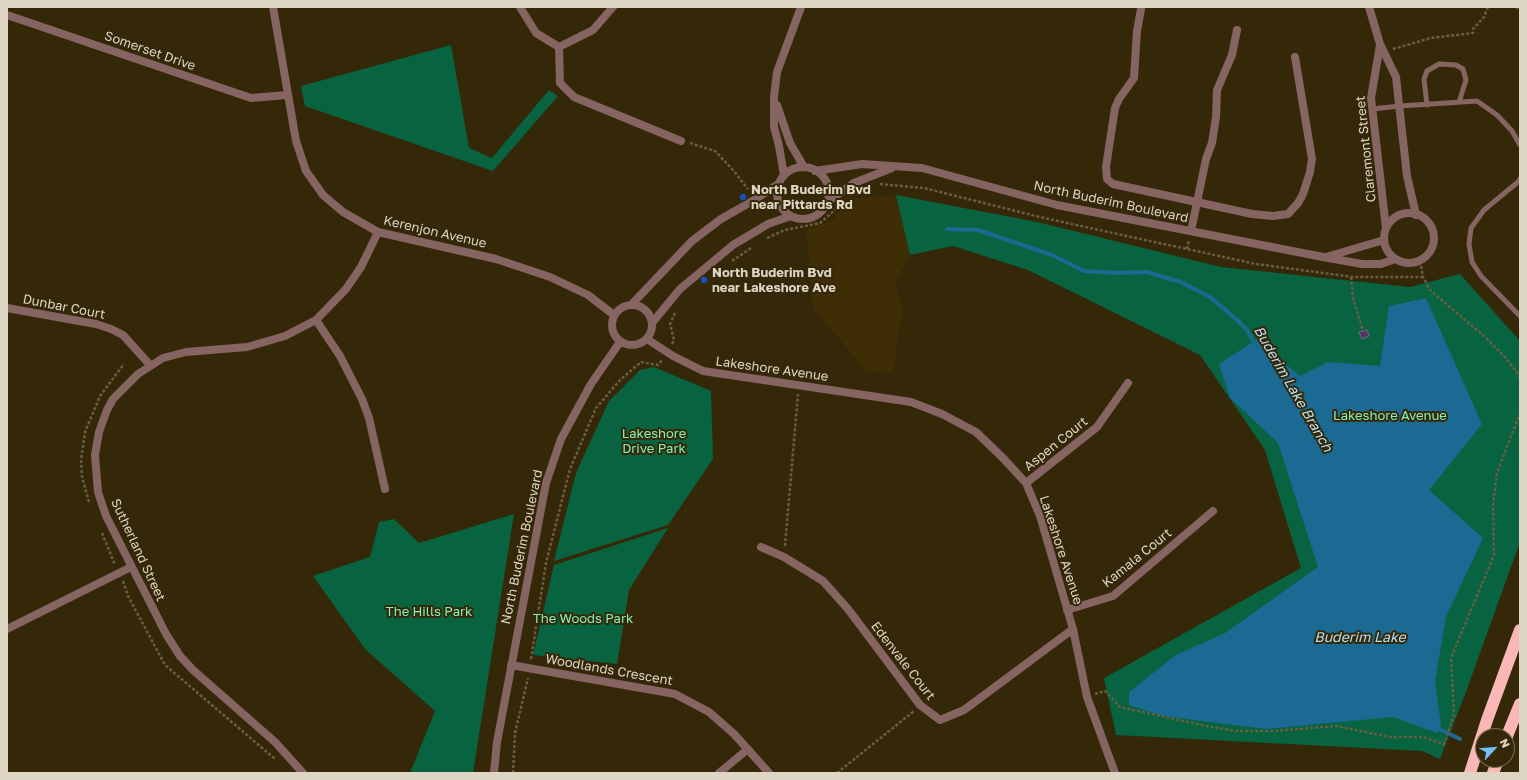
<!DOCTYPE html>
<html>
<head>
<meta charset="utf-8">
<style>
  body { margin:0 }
  #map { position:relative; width:1527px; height:780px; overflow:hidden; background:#352809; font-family:"Golos Text",sans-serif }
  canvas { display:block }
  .frame { position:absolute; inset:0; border:8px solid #ded5c4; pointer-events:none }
  .north { position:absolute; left:1475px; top:728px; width:40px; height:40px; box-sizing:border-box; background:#352809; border:1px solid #796d54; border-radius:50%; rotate:64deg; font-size:11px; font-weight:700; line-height:16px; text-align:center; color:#ded5c4 }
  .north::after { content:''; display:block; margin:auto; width:14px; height:18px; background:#74c0f6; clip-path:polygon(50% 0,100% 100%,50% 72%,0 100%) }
</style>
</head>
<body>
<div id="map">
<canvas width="1527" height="780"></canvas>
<div class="frame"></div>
<div class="north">N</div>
</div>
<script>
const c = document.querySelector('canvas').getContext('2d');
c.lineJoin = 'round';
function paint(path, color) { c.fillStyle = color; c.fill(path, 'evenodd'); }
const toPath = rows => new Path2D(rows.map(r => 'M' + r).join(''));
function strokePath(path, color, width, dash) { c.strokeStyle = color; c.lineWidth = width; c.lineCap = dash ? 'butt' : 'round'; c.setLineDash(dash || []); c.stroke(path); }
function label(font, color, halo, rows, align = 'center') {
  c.font = font + ' "Golos Text",sans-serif'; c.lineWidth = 4; c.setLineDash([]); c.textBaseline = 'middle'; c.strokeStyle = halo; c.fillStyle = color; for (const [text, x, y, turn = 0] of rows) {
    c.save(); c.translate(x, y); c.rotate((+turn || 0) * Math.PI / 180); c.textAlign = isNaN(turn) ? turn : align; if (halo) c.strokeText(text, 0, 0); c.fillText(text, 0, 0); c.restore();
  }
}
paint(toPath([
  [896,195,910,255,896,282,902,311,893,373,867,372,813,308,806,230,832,221,849,199]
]), '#3f2e05');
paint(toPath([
  [451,45,469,148,492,158,549,90,558,96,493,171,305,106,301,86],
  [896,195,1037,222,1221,267,1410,287,1460,274,1520,341,1520,542,1467,689,1440,759,1422,751,1116,735,1104,678,1301,568,1265,450,1200,355,1028,270,953,246,910,255],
  [654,367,711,391,713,459,668,525,554,561,576,473,609,401,640,370],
  [514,514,473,773,410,773,435,711,365,649,313,576,370,557,379,522,394,519,419,543],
  [668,528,629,590,617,664,533,655,554,565]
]), '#086340');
paint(toPath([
  [1426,298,1482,424,1429,490,1483,538,1446,617,1435,681,1441,725,1437,733,1393,717,1266,729,1163,716,1129,705,1129,692,1176,655,1225,633,1318,567,1278,443,1230,398,1219,364,1256,340,1300,376,1328,362,1380,366,1389,306]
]), '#1a6a93');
strokePath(toPath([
  [947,229,978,230,1052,255,1084,271,1117,273,1147,272,1181,282,1210,297,1236,319,1247,330,1256,346],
  [1435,727,1460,739]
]), '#1a6a93', 4);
const building = toPath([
  [1367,330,1369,336,1362,339,1359,332,1367,330]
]);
paint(building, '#53346d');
strokePath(building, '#766785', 1);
strokePath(toPath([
  [1516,7,1520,10],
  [1393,49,1431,38,1473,33,1473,29,1484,17,1488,7],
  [690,143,715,151,733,170,748,189],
  [880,184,924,188,1044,218,1256,264,1353,277,1423,277],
  [767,238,785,230,820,223,836,209],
  [1187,249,1189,240],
  [732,261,751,248],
  [1420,261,1423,277,1430,290,1485,337,1503,355,1517,372,1520,378],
  [1351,277,1353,298,1363,331],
  [672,344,674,340,670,324,675,313],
  [89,502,82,477,81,460,85,432,100,396,124,364],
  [102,533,115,565],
  [785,546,798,394],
  [123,581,128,596,165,665,275,759],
  [531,659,546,563,570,469,596,408,620,380,641,362,658,365,662,360],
  [1095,694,1105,691,1120,707,1206,726,1237,731,1274,731,1336,726,1390,737,1422,737,1444,744,1454,715,1451,658,1494,555,1493,505,1497,473,1520,413],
  [513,773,515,733,528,678],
  [837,773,914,711]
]), '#695d42', 2.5, [3, 2]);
strokePath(toPath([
  [1427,105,1424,79,1427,71,1439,64,1456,65,1463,69,1466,80,1459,102],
  [1372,109,1400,106,1477,101,1497,115,1512,131,1520,145],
  [1520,179,1518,182,1484,210,1471,228,1469,244,1472,262,1481,276,1520,316]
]), '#856462', 5);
strokePath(toPath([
  [273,7,296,141,306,171,323,195,343,212,378,232,496,259,550,277,588,295,614,315],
  [520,7,536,33,559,47,560,83,574,97,681,141],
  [1369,7,1380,44,1396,77,1407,176,1416,215],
  [1141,9,1137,31,1134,78,1119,99,1115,108,1106,167,1107,179,1113,184,1252,214,1273,216,1288,214,1298,203,1303,194,1310,172,1312,159,1295,57],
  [7,15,251,98,287,95],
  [1380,45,1371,98,1386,228],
  [559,47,593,30,613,7],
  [815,171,862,164,922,168,1057,205,1323,257,1362,264,1381,264,1395,259],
  [827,202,854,183,892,168],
  '1384 238a25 25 0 1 1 50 0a25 25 0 1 1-50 0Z',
  [1191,231,1206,159,1212,143,1216,117,1217,90,1232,55,1237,30],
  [1326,257,1384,240],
  [7,308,96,324,111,329,123,335,150,365],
  [316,320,340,356,362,399,369,418,385,489],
  [647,339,673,356,703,371,911,402,942,414,976,432,1002,457,1026,483,1040,516,1073,629,1087,697,1115,773],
  [1026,483,1097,427,1128,383],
  [761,547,784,557,823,581,848,609,920,705,940,720,964,710,1073,629],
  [1067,610,1113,596,1213,511],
  [7,629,131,567],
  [511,665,675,694,709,712,734,734,769,773],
  [303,773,275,742,193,670,180,656,166,634,106,516,98,492,95,455,99,432,107,410,113,399,138,374,163,358,186,352,247,347,285,336,316,320,346,289,361,267,378,232],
  [719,773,748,749]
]), '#856462', 8);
strokePath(toPath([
  [777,105,790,143,804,167],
  '777 193a26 26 0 1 1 52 0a26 26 0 1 1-52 0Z',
  [784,175,779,146,774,127,774,97,777,72,801,7],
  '612 325a20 20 0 1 1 40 0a20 20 0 1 1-40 0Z',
  [631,305,692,241,721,219,756,199,778,184],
  [652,323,680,289,733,245,768,224,791,216],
  [494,773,497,742,546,483,561,439,591,384,620,342]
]), '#856462', 8);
strokePath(toPath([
  [1507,736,1520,704],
  [1470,773,1487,720,1520,630],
  [1493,773,1498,760]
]), '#fab7b5', 12);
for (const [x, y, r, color] of [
  [743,197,4,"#1a4fb4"],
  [704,280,4,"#1a4fb4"]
]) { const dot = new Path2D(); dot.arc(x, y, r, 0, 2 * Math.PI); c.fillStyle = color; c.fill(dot); strokePath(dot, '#352809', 1.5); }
label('13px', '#ded5c4', '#352809', [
  ["Somerset Drive",150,51,19],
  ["Claremont Street",1366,149,-96],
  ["North Buderim Boulevard",1111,202,12],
  ["Kerenjon Avenue",435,232,13],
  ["Dunbar Court",64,307,11],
  ["Lakeshore Avenue",772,369,8],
  ["Aspen Court",1056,444,-39],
  ["North Buderim Boulevard",522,547,-78],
  ["Sutherland Street",138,550,65],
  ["Lakeshore Avenue",1061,550,72],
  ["Kamala Court",1137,558,-39],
  ["Edenvale Court",903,661,52],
  ["Woodlands Crescent",609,670,10]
]);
label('bold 13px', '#ded5c4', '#352809', [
  ["North Buderim Bvd",751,190],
  ["near Pittards Rd",751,205],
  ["North Buderim Bvd",712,273],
  ["near Lakeshore Ave",712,288]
], 'left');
label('13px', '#83efb8', '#352809', [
  ["Lakeshore Avenue",1390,416],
  ["Lakeshore",654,434],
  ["Drive Park",654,449],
  ["The Hills Park",429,612],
  ["The Woods Park",583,619]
]);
label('italic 14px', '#b8ddf5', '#352809', [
  ["Buderim Lake Branch",1293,389,60],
  ["Buderim Lake",1360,638]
]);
</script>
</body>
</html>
